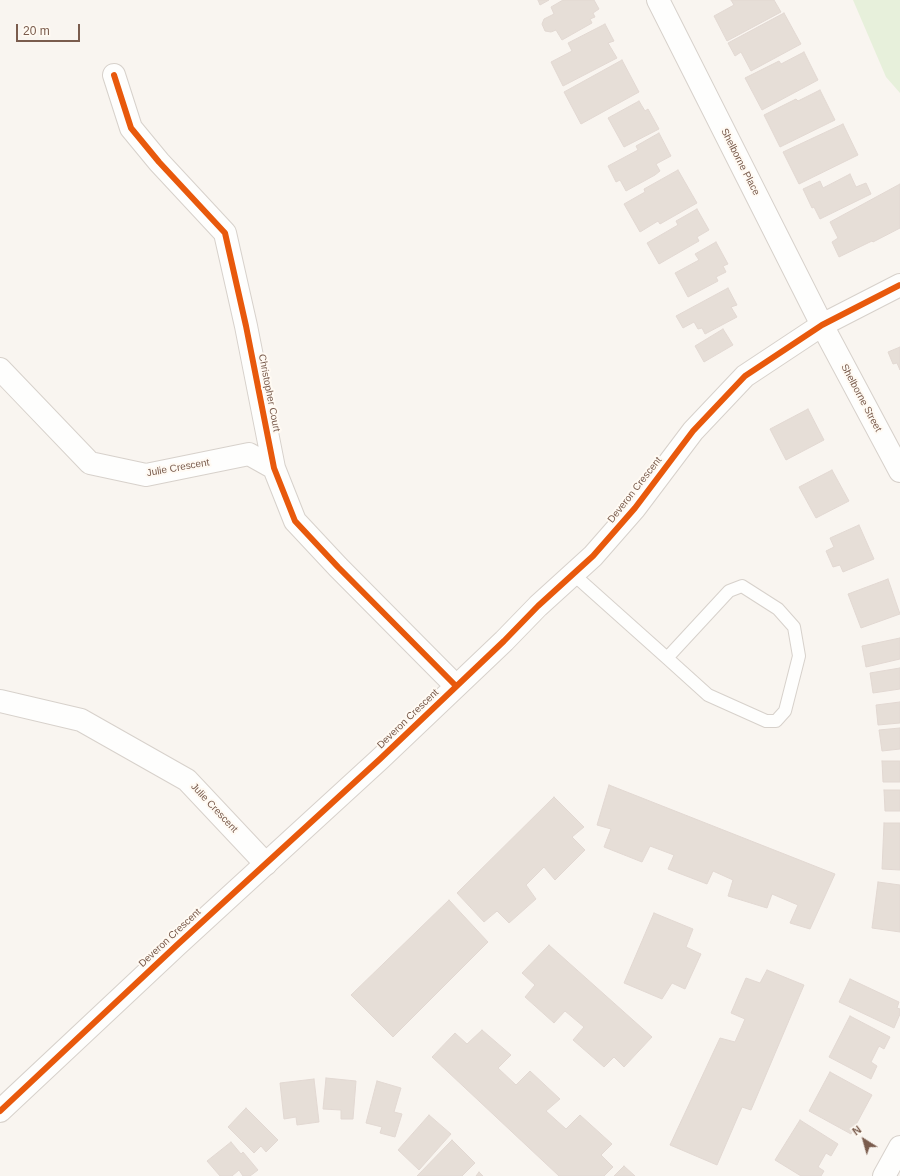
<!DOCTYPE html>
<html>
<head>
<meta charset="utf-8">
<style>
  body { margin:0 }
  #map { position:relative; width:900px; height:1176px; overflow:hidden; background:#f9f5f0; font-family:Arial,sans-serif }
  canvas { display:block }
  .north { position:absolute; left:844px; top:1120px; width:40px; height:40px; -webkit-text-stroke:3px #fffaf3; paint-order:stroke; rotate:323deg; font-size:11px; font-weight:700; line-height:16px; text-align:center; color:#7a5c4d }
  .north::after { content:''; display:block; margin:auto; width:14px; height:18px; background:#7a5c4d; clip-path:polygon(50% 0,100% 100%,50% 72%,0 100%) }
  .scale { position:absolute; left:16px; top:24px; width:64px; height:18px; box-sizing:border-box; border:2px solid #7a5c4d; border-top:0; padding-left:5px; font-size:12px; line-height:14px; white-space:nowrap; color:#7a5c4d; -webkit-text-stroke:3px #fffaf3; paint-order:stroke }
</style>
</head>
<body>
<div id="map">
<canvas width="900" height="1176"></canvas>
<div class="north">N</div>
<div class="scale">20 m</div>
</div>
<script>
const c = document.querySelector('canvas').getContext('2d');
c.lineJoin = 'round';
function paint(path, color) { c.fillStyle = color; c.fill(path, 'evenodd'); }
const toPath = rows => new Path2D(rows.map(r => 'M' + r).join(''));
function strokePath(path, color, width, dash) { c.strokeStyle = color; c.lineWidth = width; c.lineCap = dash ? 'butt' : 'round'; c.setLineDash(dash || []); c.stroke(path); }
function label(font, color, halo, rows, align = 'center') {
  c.font = font + ' Arial,sans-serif'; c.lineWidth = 4; c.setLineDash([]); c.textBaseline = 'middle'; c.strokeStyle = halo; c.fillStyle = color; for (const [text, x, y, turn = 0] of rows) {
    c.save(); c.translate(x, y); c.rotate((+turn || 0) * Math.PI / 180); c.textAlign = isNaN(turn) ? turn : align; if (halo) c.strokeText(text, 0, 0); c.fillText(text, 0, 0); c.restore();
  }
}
paint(toPath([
  [853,0,900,0,900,93,886,77]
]), '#e7f0db');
const building = toPath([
  [538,0,549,0,540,5,538,0],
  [563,0,594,0,599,9,593,13,595,17,590,19,592,23,562,40,556,30,551,32,545,31,542,24,544,19,554,14,551,7,563,0],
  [731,0,774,0,781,12,727,41,714,16,734,5,731,0],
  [784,13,801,44,751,71,741,52,735,56,728,43,784,13],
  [605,24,614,41,608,43,617,58,563,86,551,62,572,51,568,43,605,24],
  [804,52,818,80,762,110,745,78,779,61,781,64,804,52],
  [622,60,639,92,581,124,564,92,622,60],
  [820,90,835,120,780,147,764,115,796,99,798,101,820,90],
  [639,101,645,111,648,109,659,129,624,147,608,118,639,101],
  [843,124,858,155,799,184,783,152,843,124],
  [659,133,671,156,656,164,660,171,655,175,626,191,620,180,616,182,608,166,638,150,636,146,659,133],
  [678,170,697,203,660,224,658,221,640,232,624,204,645,192,644,189,678,170],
  [850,174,856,187,866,183,871,194,820,219,814,207,812,208,803,189,820,181,823,188,850,174],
  [900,184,900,228,873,242,872,241,839,257,832,242,838,238,830,222,900,184],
  [697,209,709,230,697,237,699,241,659,264,647,243,678,225,676,221,697,209],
  [716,242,728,264,723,266,726,272,716,277,718,281,688,297,675,273,699,260,695,254,716,242],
  [728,288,737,305,731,307,737,317,705,334,702,328,698,329,694,322,683,328,676,316,728,288],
  [723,329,733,345,704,362,695,346,723,329],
  [900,347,900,370,897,363,893,364,888,352,900,347],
  [808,409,824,440,786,460,770,429,808,409],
  [832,470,849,501,816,518,799,487,832,470],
  [859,525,874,559,843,572,840,565,833,567,826,551,834,547,830,538,859,525],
  [888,579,900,614,861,628,848,594,888,579],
  [900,638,900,659,866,667,862,646,900,638],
  [900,668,900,689,873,693,870,673,900,668],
  [900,702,900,723,878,725,876,705,900,702],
  [900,728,900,749,882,751,879,730,900,728],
  [882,761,900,761,900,782,883,782,882,761],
  [609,785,835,874,810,929,790,923,798,905,772,894,767,908,728,896,733,880,713,871,707,884,668,869,674,855,650,846,642,862,604,847,611,829,597,825,609,785],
  [884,790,900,790,900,811,885,811,884,790],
  [554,797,584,827,572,837,585,850,555,880,544,867,526,885,536,899,509,923,497,911,484,922,457,893,554,797],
  [884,823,900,823,900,870,882,869,884,823],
  [878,882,900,885,900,932,872,928,878,882],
  [449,900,488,942,393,1037,351,995,449,900],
  [654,913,693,929,686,947,701,954,685,989,672,983,662,999,624,983,654,913],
  [549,945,652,1037,624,1067,614,1057,604,1067,573,1040,584,1027,565,1011,554,1023,525,997,535,985,522,973,549,945],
  [767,970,804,985,751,1110,742,1107,717,1165,670,1145,720,1038,735,1042,745,1019,731,1013,746,978,760,983,767,970],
  [850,979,899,1002,897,1008,900,1009,900,1014,894,1028,839,1002,850,979],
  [850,1016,890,1037,884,1049,879,1046,871,1062,877,1066,871,1079,829,1057,850,1016],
  [482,1030,511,1055,498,1068,516,1085,530,1071,560,1099,546,1111,566,1129,580,1115,612,1144,601,1155,613,1167,604,1176,559,1176,432,1057,455,1033,467,1044,482,1030],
  [830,1072,872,1095,851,1134,809,1111,830,1072],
  [326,1078,356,1081,353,1119,341,1119,341,1110,323,1109,326,1078],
  [314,1079,319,1122,297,1125,296,1117,284,1119,280,1083,314,1079],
  [377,1081,401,1088,394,1112,402,1114,395,1137,380,1133,382,1127,366,1123,377,1081],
  [246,1108,278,1140,266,1152,261,1146,254,1153,228,1127,246,1108],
  [429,1115,451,1134,419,1170,398,1150,429,1115],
  [800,1120,838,1144,831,1156,826,1153,818,1167,824,1171,821,1176,801,1176,775,1160,800,1120],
  [452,1140,475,1163,462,1176,417,1176,452,1140],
  [231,1142,241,1154,243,1152,258,1170,250,1176,243,1176,239,1170,232,1176,220,1176,207,1161,231,1142],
  [624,1166,635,1176,614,1176,624,1166],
  [479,1172,483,1176,476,1176,479,1172]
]);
paint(building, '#e6ded7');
strokePath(building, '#e2d8d2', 1);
const service = toPath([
  [573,574,667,658,708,695,766,721,776,721,785,711,799,656,794,627,778,609,742,586,729,591,667,658]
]);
const minor = toPath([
  [658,0,822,325,900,471],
  [114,75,131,128,159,162,225,233,246,326,274,468,295,521,338,567,456,686],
  [0,369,90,463,146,475,249,454,274,468],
  [0,701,81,720,187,780,266,864],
  [884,1176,900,1147]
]);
const tertiary = toPath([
  [0,1111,177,945,380,759,504,641,538,606,593,556,635,508,693,431,745,376,822,325,900,285]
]);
strokePath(service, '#d7d1cb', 14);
strokePath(minor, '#d7d1cb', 24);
strokePath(tertiary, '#d7d1cb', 24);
strokePath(service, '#fefefd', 12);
strokePath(minor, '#fefefd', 22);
strokePath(tertiary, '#fefefd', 22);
strokePath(toPath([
  [114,75,131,128,159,162,225,233,246,326,274,468,295,521,338,567,456,686],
  [0,1111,177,945,380,759,504,641,538,606,593,556,635,508,693,431,745,376,822,325,900,285]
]), '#e8590c', 6);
label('10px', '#7a5c4d', '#fffaf3', [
  ["Shelborne Place",740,162,63],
  ["Christopher Court",269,393,79],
  ["Shelborne Street",861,398,62],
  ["Julie Crescent",178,468,-10],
  ["Deveron Crescent",635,490,-52],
  ["Deveron Crescent",408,719,-44],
  ["Julie Crescent",214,808,47],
  ["Deveron Crescent",170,938,-43]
]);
</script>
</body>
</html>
